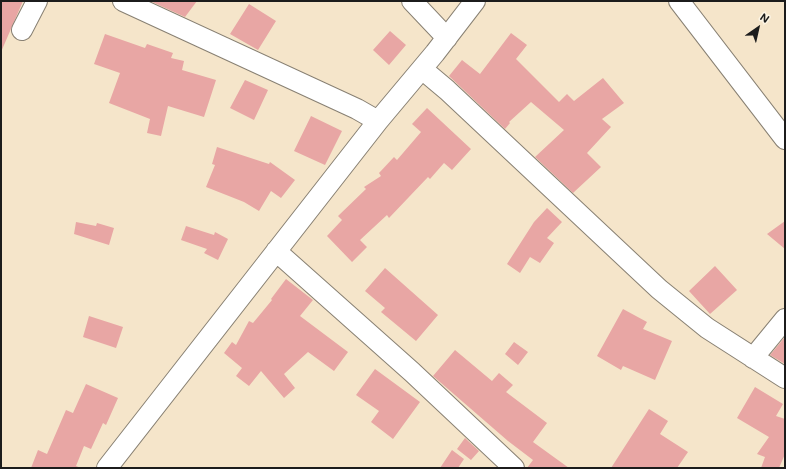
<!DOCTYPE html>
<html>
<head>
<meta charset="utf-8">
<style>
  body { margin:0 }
  #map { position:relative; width:786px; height:469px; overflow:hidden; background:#f5e5ca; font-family:Mali,sans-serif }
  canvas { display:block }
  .frame { position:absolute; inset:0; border:2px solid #1c1c1c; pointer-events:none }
  .north { position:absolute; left:738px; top:8px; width:40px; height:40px; -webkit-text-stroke:3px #fcf5e5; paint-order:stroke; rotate:34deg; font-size:11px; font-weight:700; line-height:16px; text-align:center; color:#1c1c1c }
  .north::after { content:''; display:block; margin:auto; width:14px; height:18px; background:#1c1c1c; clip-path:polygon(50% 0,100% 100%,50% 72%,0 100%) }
</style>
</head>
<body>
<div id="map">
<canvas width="786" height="469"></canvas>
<div class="frame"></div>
<div class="north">N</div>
</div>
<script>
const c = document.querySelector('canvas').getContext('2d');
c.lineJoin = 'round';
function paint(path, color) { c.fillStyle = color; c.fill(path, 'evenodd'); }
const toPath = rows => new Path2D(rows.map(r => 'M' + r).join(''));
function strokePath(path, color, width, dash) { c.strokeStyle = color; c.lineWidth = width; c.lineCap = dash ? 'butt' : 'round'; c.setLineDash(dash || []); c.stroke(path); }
paint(toPath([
  [1,1,23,1,1,52],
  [150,1,197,1,185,17],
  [249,4,276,21,258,50,230,34],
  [390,31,406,45,389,65,373,50],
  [511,33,527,45,516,59,559,102,567,94,574,101,603,78,624,103,602,119,611,127,587,153,601,167,573,193,535,157,564,130,531,102,509,122,510,123,505,129,449,76,462,60,480,74],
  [105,34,145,48,147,44,173,53,171,58,184,61,182,70,216,80,204,117,168,106,161,136,147,133,150,119,109,103,120,73,94,64],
  [245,80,268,90,254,120,230,108],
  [427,108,471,149,452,170,444,163,430,179,428,177,389,218,387,215,360,240,367,247,352,262,327,236,342,220,338,216,366,189,364,187,381,176,379,173,394,157,397,160,421,132,412,124],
  [311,116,342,131,325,165,294,151],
  [217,147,269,164,270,162,295,180,281,198,271,191,259,211,244,202,206,187,215,165,212,164],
  [547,208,562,222,547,238,554,243,540,263,530,257,520,273,507,264,534,222],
  [785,221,785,249,767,234],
  [76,222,96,226,97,223,114,228,109,245,74,234],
  [186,226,214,235,215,232,228,239,218,260,204,253,207,249,181,240],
  [715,266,737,290,710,314,689,291],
  [385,268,438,315,416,341,381,312,385,308,365,291],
  [286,279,313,300,300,316,348,352,334,371,308,352,284,374,295,388,284,398,261,371,249,386,236,376,242,368,224,353,232,342,236,345,249,321,253,323,272,300,271,299],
  [623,309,647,322,643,329,672,341,655,380,623,366,621,370,597,356],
  [89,316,123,327,116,348,83,337],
  [785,337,785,364,770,355],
  [514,342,528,352,518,365,505,354],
  [455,350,492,381,499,373,513,385,506,392,547,423,533,442,569,468,527,468,533,460,508,441,433,376],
  [375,369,420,402,393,439,371,422,379,411,356,395],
  [86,384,118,398,106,425,103,423,91,449,84,446,76,466,81,468,31,468,38,450,47,454,66,410,73,413],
  [755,387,783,404,776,416,785,419,785,454,779,468,761,468,765,457,757,454,769,437,737,418],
  [649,409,668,421,660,434,688,452,677,468,611,468],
  [465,438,479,451,471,460,457,449],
  [452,450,464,459,458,468,440,468]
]), '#e8a6a4');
const minor = toPath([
  [123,1,357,109,378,121],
  [412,1,447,38],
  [679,1,785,139],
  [22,30,37,1],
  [422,69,447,90,659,289,707,328,785,378],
  [276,251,412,372,514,468],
  [753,358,785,319],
  [107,468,378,121,435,53,475,1]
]);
strokePath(minor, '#888073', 22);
strokePath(minor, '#fff', 20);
</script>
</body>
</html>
